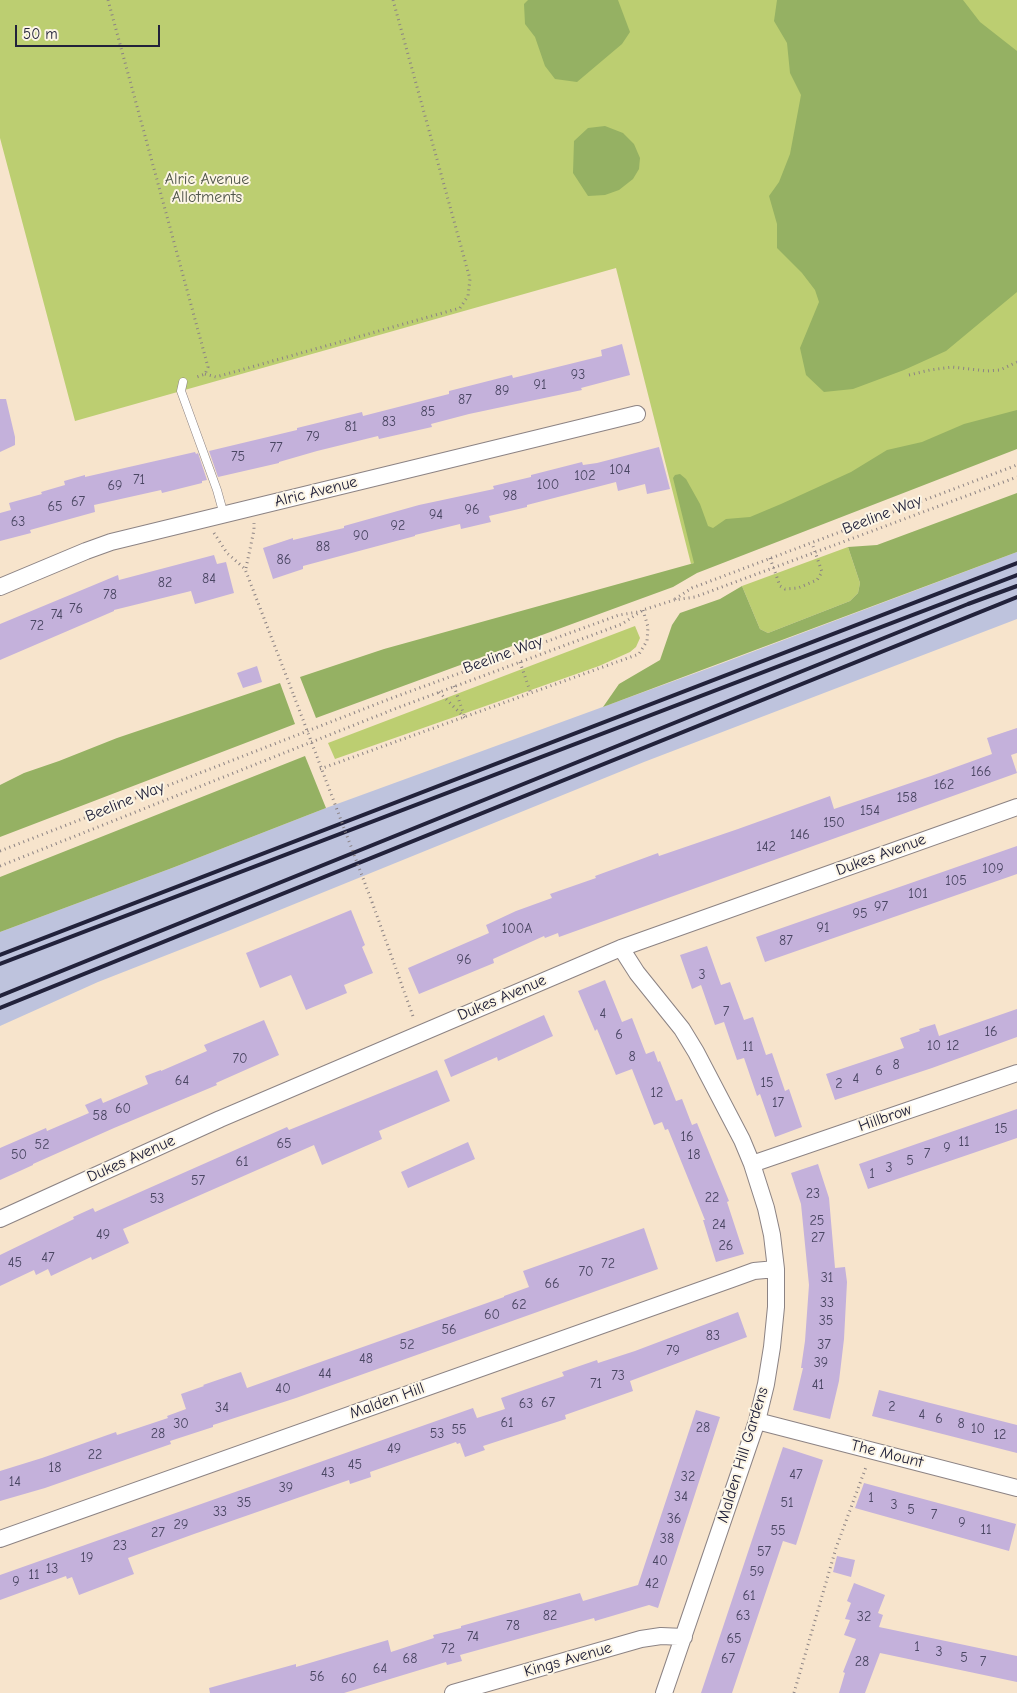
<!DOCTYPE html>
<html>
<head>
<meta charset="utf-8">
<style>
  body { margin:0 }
  #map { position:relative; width:1017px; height:1693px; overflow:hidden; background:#f7e4cc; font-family:"Comic Neue",sans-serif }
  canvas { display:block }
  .scale { position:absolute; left:15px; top:25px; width:145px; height:22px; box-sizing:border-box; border:2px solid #22223b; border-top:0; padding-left:6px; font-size:15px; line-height:18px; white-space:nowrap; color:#22223b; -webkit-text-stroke:4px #fcf5e5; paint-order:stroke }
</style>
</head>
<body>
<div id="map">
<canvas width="1017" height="1693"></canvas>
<div class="scale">50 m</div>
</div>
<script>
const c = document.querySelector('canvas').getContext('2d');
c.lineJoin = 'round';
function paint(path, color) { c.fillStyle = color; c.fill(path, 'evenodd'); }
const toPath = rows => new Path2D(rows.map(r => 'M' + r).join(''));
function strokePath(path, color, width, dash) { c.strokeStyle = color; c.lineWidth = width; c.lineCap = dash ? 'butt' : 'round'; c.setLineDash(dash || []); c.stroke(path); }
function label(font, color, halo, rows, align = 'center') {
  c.font = font + ' "Comic Neue",sans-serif'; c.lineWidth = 4; c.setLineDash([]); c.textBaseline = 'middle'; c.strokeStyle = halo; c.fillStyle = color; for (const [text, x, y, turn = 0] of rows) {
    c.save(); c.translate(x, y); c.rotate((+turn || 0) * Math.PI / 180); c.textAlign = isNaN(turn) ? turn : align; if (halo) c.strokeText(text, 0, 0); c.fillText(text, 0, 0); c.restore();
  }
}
paint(toPath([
  [1017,552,1017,619,644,762,228,931,98,982,0,1026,0,932,172,868,326,808,715,666]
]), '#bec3dd');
paint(toPath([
  [0,0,1017,0,1017,441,691,564,616,268,75,421,0,138],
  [848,547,860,583,858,593,850,601,768,633,760,629,742,586],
  [635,626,640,638,636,647,630,652,599,666,335,759,328,743]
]), '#bcce71');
paint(toPath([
  [528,0,618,0,630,32,622,44,577,82,555,79,545,66,535,37,525,24,524,4],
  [777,0,963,0,980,22,1017,51,1017,292,946,351,904,370,853,389,824,392,806,375,800,348,819,302,815,290,802,273,777,248,777,224,769,196,779,182,790,154,801,95,790,73,787,43,774,21],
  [605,126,623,133,634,144,640,158,639,169,633,179,619,190,605,195,588,196,573,173,574,141,588,128],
  [1017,410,1017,449,697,573,673,587,621,606,316,718,300,677,384,649,694,563,673,478,675,475,680,474,686,479,700,504,708,526,713,528,726,519,750,517,781,504,851,472,887,450,922,442,964,424],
  [1017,493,1017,552,603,707,619,684,660,660,672,625,680,613,720,599,742,586,760,629,768,633,850,601,858,593,860,583,848,547,877,545],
  [280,683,295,724,0,837,0,785,24,773,59,761,117,738],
  [305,756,326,808,172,868,0,932,0,877]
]), '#95b163');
paint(toPath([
  [622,344,630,375,581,388,582,390,469,414,431,424,432,427,379,439,378,436,317,451,279,462,279,463,218,477,209,451,297,430,297,428,362,412,363,416,449,394,449,391,512,375,513,378,602,356,601,350],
  [0,399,6,399,15,437,15,445,0,452],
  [659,447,670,489,647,494,645,484,618,491,616,482,527,505,527,507,489,516,491,522,461,529,460,524,415,535,415,536,303,566,303,569,273,579,263,548,293,538,293,540,344,528,344,526,419,505,494,489,493,486,531,477,531,475,582,462,583,465,597,463],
  [195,452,196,454,198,453,207,480,202,481,202,483,162,493,161,490,94,505,95,512,30,530,31,533,0,541,0,513,11,510,9,503,42,494,41,492,65,485,64,481,85,475,85,477],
  [214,555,217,564,226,562,234,593,195,604,191,591,114,610,114,611,0,660,0,624,118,575,119,580],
  [257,666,262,682,243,688,237,673],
  [1017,728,1017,753,1011,755,1017,773,559,937,558,933,545,938,544,936,493,959,494,963,419,994,408,968,489,933,486,925,516,911,552,898,550,894,596,878,595,876,658,853,659,856,738,829,830,796,834,809,931,776,992,754,987,738],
  [1017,846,1017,874,765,962,756,937],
  [351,910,365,945,362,947,373,973,344,985,347,993,306,1010,291,975,260,988,246,953],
  [707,946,721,985,730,982,744,1020,753,1017,766,1055,772,1053,785,1091,789,1089,802,1127,775,1137,760,1094,757,1096,744,1058,737,1060,724,1022,715,1025,701,985,692,989,680,955],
  [605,980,622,1022,632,1018,646,1054,654,1051,658,1062,660,1061,676,1101,682,1099,692,1125,697,1123,729,1201,727,1202,744,1254,716,1262,703,1220,705,1220,668,1129,665,1130,662,1122,654,1125,632,1069,616,1075,597,1029,595,1031,578,991],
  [1017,1009,1017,1037,932,1068,835,1100,826,1074,904,1048,900,1038,920,1031,919,1029,935,1024,939,1036],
  [544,1015,553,1036,498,1061,497,1057,451,1077,444,1060],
  [264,1020,279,1055,216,1083,217,1085,114,1128,33,1164,33,1165,0,1180,0,1148,46,1128,47,1131,89,1113,85,1105,101,1098,103,1103,148,1084,145,1076,161,1070,161,1071,207,1051,204,1045],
  [437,1070,450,1101,379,1131,382,1139,322,1165,314,1145,123,1229,129,1243,92,1260,91,1257,51,1276,48,1269,36,1275,34,1270,0,1286,0,1255,74,1219,73,1217,93,1208,95,1212,287,1127,289,1130],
  [1017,1109,1017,1138,868,1189,859,1164],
  [468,1142,475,1159,408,1188,401,1172],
  [818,1164,829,1198,835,1268,845,1267,847,1282,844,1339,839,1381,830,1419,793,1410,803,1368,801,1368,805,1341,809,1285,801,1204,791,1173],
  [644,1228,658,1269,296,1398,213,1425,213,1427,170,1441,171,1444,125,1460,45,1488,0,1501,0,1471,42,1458,116,1432,117,1435,168,1418,167,1416,186,1409,181,1394,204,1386,203,1385,241,1372,247,1388,504,1297,504,1296,529,1287,523,1271],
  [738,1312,747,1337,630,1381,633,1391,565,1415,566,1419,483,1446,485,1450,465,1457,460,1443,457,1444,456,1442,370,1472,371,1477,350,1484,349,1480,194,1534,128,1558,134,1574,79,1595,72,1577,67,1579,66,1576,0,1600,0,1575,473,1408,477,1418,505,1409,501,1398,564,1376,562,1372,597,1360,598,1363,635,1351],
  [879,1390,1017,1425,1017,1453,872,1416],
  [696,1410,720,1417,658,1608,649,1605,595,1621,594,1618,460,1655,462,1661,447,1665,446,1662,344,1693,210,1693,209,1688,296,1664,296,1667,388,1640,391,1652,434,1638,433,1635,461,1628,461,1626,555,1600,580,1593,583,1601,638,1585],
  [783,1447,823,1460,796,1545,783,1541,732,1693,701,1693],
  [864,1483,1016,1524,1009,1551,855,1508],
  [837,1556,855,1560,851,1577,833,1572],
  [854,1583,885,1595,878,1613,883,1615,879,1627,1017,1656,1017,1682,880,1653,865,1693,839,1693,845,1673,843,1672,856,1639,844,1635,850,1620,845,1619,851,1603,847,1601]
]), '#c4b1db');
const lane = toPath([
  [183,382,181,391,217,490,224,515]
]);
const street = toPath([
  [0,587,86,551,111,542,637,414],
  [621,948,637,973,682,1029,696,1052,742,1140,752,1164,766,1208,772,1235,776,1269,776,1307,772,1347,766,1384,757,1421,664,1693],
  [752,1164,1017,1073],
  [0,1219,220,1119,621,948,1017,807],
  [757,1421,1017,1488],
  [0,1539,732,1279,754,1271,776,1269],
  [453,1693,641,1639,661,1636,684,1637]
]);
strokePath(lane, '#8c8384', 9);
strokePath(street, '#8c8384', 18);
strokePath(toPath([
  [108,0,208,367,205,374,194,378],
  [205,374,216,377,460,308,468,296,470,279,393,0],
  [909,375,930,370,952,367,987,371,1000,370,1017,362],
  [214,533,227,553,245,569,294,696],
  [770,558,780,586,785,589,798,588,817,580,822,572,812,543],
  [246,568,254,530,254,523],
  [675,599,692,588,1017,465],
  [520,662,531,694],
  [454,686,464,715],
  [439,692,465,718],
  [320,769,639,654,647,641,648,627,643,610],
  [0,851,392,698,619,615,638,612],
  [0,866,397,708,622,624,643,610,674,600,695,597,1017,477],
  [372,902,414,1019],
  [794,1693,836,1548,866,1467]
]), '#8c8384', 3, [1, 4]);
strokePath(lane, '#fff', 8);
strokePath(street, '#fff', 16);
strokePath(toPath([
  [0,955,1017,563],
  [0,964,1017,575],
  [0,996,968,604,1017,586],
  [0,1008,1017,597]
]), '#22223b', 4);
strokePath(toPath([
  [294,696,372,902]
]), '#8c8384', 3, [1, 4]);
label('14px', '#4a4663', null, [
  ["93",578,375],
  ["91",540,385],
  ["89",502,391],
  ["87",465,400],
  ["85",428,412],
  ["83",389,422],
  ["81",351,427],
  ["79",313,437],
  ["77",276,448],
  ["75",238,457],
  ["104",620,470],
  ["102",585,476],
  ["71",139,480],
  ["100",548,485],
  ["69",115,486],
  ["98",510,496],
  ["67",78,502],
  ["65",55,507],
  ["96",472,510],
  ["94",436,515],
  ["63",18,522],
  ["92",398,526],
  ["90",361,536],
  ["88",323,547],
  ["86",284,560],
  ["84",209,579],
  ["82",165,583],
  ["78",110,595],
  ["76",76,609],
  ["74",57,615],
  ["72",37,626],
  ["166",981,772],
  ["162",944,785],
  ["158",907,798],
  ["154",870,811],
  ["150",834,823],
  ["146",800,835],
  ["142",766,847],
  ["109",993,869],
  ["105",956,881],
  ["101",918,894],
  ["97",881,907],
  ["95",860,914],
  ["91",823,928],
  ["100A",517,929],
  ["87",786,941],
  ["96",464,960],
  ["3",702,975],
  ["7",726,1012],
  ["4",603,1014],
  ["16",991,1032],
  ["6",619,1035],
  ["10",934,1046],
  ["12",953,1046],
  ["11",748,1047],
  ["8",632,1057],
  ["70",240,1059],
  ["8",896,1065],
  ["6",879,1071],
  ["4",856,1079],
  ["64",182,1081],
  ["15",767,1083],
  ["2",839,1084],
  ["12",657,1093],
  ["17",778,1103],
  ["60",123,1109],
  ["58",100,1116],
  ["15",1001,1129],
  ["16",687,1137],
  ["11",964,1142],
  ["65",284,1144],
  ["52",42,1145],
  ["9",947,1148],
  ["7",927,1154],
  ["50",19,1155],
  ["18",694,1155],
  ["5",910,1161],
  ["61",242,1162],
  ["3",889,1168],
  ["1",872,1174],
  ["57",198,1181],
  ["23",813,1194],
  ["22",712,1198],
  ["53",157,1199],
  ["25",817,1221],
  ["24",719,1225],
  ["49",103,1235],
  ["27",818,1238],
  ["26",726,1246],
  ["47",48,1258],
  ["45",15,1263],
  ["72",608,1264],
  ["70",586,1272],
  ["31",827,1278],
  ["66",552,1284],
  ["33",827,1303],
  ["62",519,1305],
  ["60",492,1315],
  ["35",826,1321],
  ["56",449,1330],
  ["83",713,1336],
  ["52",407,1345],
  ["37",824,1345],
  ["79",673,1351],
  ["48",366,1359],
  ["39",821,1363],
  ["44",325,1374],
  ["73",618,1376],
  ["71",596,1384],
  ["41",818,1385],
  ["40",283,1389],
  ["67",548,1403],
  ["63",526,1404],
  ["2",892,1407],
  ["34",222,1408],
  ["4",922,1415],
  ["6",939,1419],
  ["61",507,1423],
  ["30",181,1424],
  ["8",961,1424],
  ["28",703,1428],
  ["10",978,1429],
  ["55",459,1430],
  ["28",158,1434],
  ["53",437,1434],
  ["12",1000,1435],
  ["49",394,1449],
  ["22",95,1455],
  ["45",355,1465],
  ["18",55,1468],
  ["43",328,1473],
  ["47",796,1475],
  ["32",688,1477],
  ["14",15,1482],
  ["39",286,1488],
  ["34",681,1497],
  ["1",871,1498],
  ["35",244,1503],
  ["51",787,1503],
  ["3",894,1505],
  ["5",911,1510],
  ["33",220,1512],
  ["7",934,1515],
  ["36",674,1519],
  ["9",962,1523],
  ["29",181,1525],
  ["11",986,1530],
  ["55",778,1531],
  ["27",158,1533],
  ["38",667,1539],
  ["23",120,1546],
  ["57",764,1552],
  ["19",87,1558],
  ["40",660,1561],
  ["13",52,1569],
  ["59",757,1572],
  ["11",34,1575],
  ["9",16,1582],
  ["42",652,1584],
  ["61",749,1596],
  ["82",550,1616],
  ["63",743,1616],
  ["32",864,1617],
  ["78",513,1626],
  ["74",473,1637],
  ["65",734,1639],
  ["1",917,1647],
  ["72",448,1649],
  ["3",939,1652],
  ["5",964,1658],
  ["68",410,1659],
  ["67",728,1659],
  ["28",862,1662],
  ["7",983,1662],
  ["64",380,1669],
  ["56",317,1677],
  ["60",349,1679]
]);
label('16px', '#50564b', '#fcf5e5', [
  ["Alric Avenue",207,179],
  ["Allotments",207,197]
]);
label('16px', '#22223b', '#fcf5e5', [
  ["Alric Avenue",316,492,-14],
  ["Beeline Way",882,515,-21],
  ["Beeline Way",503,655,-20],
  ["Beeline Way",125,802,-22],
  ["Dukes Avenue",881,855,-20],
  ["Dukes Avenue",502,998,-23],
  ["Hillbrow",885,1118,-19],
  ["Dukes Avenue",131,1159,-24],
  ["Malden Hill",387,1401,-20],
  ["The Mount",887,1454,14],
  ["Malden Hill Gardens",743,1455,-73],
  ["Kings Avenue",568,1660,-16]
]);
</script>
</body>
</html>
